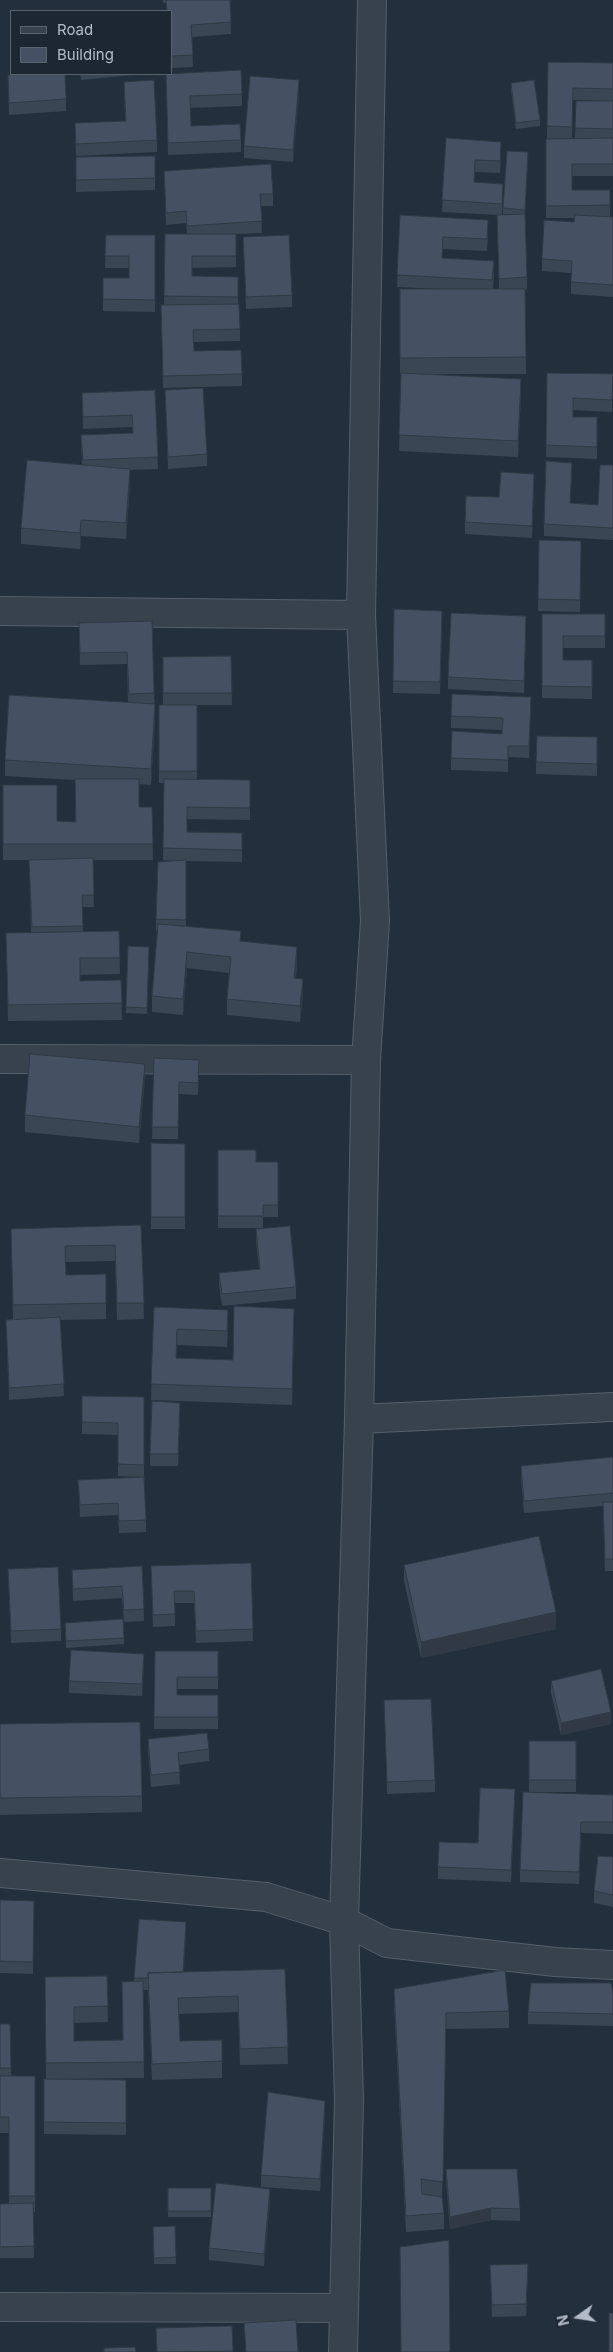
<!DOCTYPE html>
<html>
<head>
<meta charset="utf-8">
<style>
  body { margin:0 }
  #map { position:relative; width:613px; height:2352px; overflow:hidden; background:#242f3e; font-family:Inter,sans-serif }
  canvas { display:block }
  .legend { position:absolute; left:10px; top:10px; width:162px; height:65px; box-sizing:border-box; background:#1d2633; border:1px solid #59626f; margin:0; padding:6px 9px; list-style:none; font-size:15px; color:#b4bcc9 }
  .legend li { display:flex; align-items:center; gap:10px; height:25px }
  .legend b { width:25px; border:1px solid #59626f }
  .north { position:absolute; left:553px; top:2292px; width:50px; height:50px; -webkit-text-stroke:4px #1d2633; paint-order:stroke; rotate:257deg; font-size:14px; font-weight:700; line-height:20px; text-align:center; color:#b4bcc9 }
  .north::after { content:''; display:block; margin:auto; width:18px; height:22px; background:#b4bcc9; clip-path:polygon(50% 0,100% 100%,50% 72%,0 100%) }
</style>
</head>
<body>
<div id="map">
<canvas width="613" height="2352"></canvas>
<ul class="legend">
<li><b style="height:6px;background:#38414e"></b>Road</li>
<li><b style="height:14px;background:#455162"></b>Building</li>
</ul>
<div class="north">N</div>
</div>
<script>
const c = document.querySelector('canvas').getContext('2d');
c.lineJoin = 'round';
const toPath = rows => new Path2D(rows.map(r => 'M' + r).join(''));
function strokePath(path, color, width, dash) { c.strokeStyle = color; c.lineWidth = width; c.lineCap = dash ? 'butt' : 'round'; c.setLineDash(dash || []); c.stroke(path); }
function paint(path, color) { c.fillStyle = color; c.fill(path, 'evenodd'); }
const minor = toPath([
  [0,611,361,615],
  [0,1059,366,1060],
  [359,1419,613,1407],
  [0,1873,266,1897,344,1921,387,1943,555,1962,613,1965],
  [0,2307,344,2308],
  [343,2352,349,2100,344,1921,359,1419,366,1060,375,921,361,615,372,0]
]);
strokePath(minor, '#565f6c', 30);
strokePath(minor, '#38414e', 28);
paint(toPath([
  [163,0,230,0,231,34,192,37,193,67,171,68,171,11,166,11,166,3,163,3],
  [548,62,613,63,613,101,573,100,572,138,575,138,576,101,613,101,613,176,572,176,572,190,610,190,610,217,613,217,613,297,571,294,571,273,542,271,542,259,574,222,574,218,546,218,546,139,547,138],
  [80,74,143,74,81,80],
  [166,74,242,94,242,106,190,108,191,126,241,140,241,152,168,155],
  [8,75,66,99,66,111,9,115],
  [124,82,157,140,157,152,76,156,75,123,125,121],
  [511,83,540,120,540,126,516,129,511,90],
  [299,92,293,162,244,158,244,146],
  [446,138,501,154,500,173,475,172,474,182,503,196,502,214,503,214,503,208,528,159,525,214,527,277,527,289,525,290,526,374,409,374,521,395,518,457,399,451,401,374,400,374,400,289,441,289,397,287,400,215,488,232,487,251,443,249,442,258,494,273,493,289,499,289,497,215,442,212],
  [155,156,155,190,76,192,76,157],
  [164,171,273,194,273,206,261,206,262,233,236,234,236,267,192,268,192,276,238,277,238,304,240,329,240,341,194,342,194,351,242,374,242,386,163,388,161,305,164,305,165,234,187,234,186,223,166,225],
  [106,235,155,235,155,312,103,311,103,278,129,278,129,268,105,268],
  [243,237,292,295,292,307,246,309],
  [547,373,613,374,612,412,573,410,573,417,597,417,597,459,546,457],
  [155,390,158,469,130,470,130,485,126,539,81,536,80,549,21,544,21,528,82,465,81,435,133,433,132,427,83,429,82,393],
  [165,390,207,454,207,466,168,469],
  [613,465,613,540,544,536,544,524,572,475,570,503,598,505],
  [534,486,532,538,465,534,465,522,499,497],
  [539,540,581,541,580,612,538,611],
  [394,609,442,623,440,694,393,693],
  [542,614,605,614,605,648,563,648,563,660,592,660,592,699,542,698],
  [152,621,155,720,151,785,139,784,139,807,152,807,153,860,93,860,94,907,82,907,83,932,119,931,120,974,80,975,80,981,121,980,122,1020,8,1021,6,933,31,933,29,860,3,860,3,785,57,821,75,822,75,780,5,776,5,760,128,702,127,664,80,665,79,623],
  [526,628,524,693,448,689,448,677],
  [231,656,232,705,174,705,197,705,197,779,250,780,250,820,187,819,187,832,242,833,242,862,186,861,186,927,241,941,297,963,296,978,303,995,300,1022,227,1015,227,999,229,973,187,968,183,1015,152,1012,152,996,158,931,156,931,156,919,173,861,163,860,164,783,159,783,159,771,163,705,163,657],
  [531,709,529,758,508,757,508,772,451,770,451,758,502,734,502,730,451,728,451,716],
  [597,737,597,776,536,774,536,762],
  [128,946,149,947,147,1014,126,1013],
  [154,1058,199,1060,198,1095,179,1094,178,1139,152,1139],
  [145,1080,139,1143,25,1132,25,1115],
  [151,1143,185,1144,185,1229,151,1229],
  [218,1150,256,1162,278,1162,278,1217,263,1217,263,1228,218,1228],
  [141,1225,144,1319,117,1320,115,1261,65,1262,66,1275,106,1303,106,1319,60,1320,64,1396,9,1400,6,1320,13,1319,11,1229],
  [256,1229,296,1287,296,1299,222,1306,219,1285,219,1273,259,1269,256,1241],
  [154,1307,228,1326,227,1347,177,1345,176,1358,233,1360,294,1325,292,1405,151,1400],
  [82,1396,144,1397,144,1477,118,1476,118,1435,82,1434],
  [180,1415,178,1466,150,1466,150,1454],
  [613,1457,613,1571,605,1571,603,1506,524,1513,521,1478,521,1466],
  [78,1480,146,1520,146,1532,119,1533,118,1515,80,1517],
  [251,1563,253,1641,196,1643,194,1603,175,1603,175,1626,153,1627,151,1566],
  [404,1565,556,1629,421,1658,404,1581],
  [142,1566,144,1621,124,1622,122,1598,73,1601,72,1570],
  [8,1569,61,1629,61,1641,11,1643],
  [65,1623,124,1638,124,1644,66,1648],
  [155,1651,218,1651,218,1689,177,1689,177,1695,218,1695,218,1729,154,1729],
  [144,1666,142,1696,69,1693,69,1681],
  [551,1681,611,1724,561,1735,551,1693],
  [384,1700,435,1780,435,1792,387,1794],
  [0,1724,142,1796,142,1812,0,1815],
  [148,1739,209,1749,209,1761,179,1765,180,1784,151,1787,148,1751],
  [529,1741,576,1741,576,1792,529,1792],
  [613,1795,613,1834,581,1833,579,1884,520,1882,520,1870],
  [515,1801,511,1882,438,1879,438,1867,478,1843],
  [613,1857,613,1907,594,1903,594,1891],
  [0,1900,34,1901,33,1974,0,1973],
  [139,1919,186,1934,183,1972,285,1969,288,2064,240,2065,238,2012,179,2014,180,2041,222,2061,222,2078,152,2080,148,1990,143,1990,144,2078,50,2079,126,2080,126,2135,44,2134,44,2079,46,2079,45,1977,107,1976,108,2022,74,2023,74,2041,123,2040,134,1981],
  [394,1989,509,2011,509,2028,446,2029,442,2198,444,2213,444,2229,406,2232,394,2005],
  [613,1993,613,2026,528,2024,528,2012],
  [0,2024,10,2024,11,2076,35,2076,35,2212,33,2212,34,2258,0,2258,0,2204,9,2204,9,2133,0,2133],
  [325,2113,320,2191,261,2187,261,2175],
  [446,2169,520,2209,520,2221,491,2220,450,2229,446,2181],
  [168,2188,211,2188,211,2217,168,2217],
  [270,2201,264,2266,209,2260,209,2248],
  [175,2226,176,2264,154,2264,153,2227],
  [490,2265,528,2276,526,2316,492,2317],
  [244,2323,298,2352,246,2352],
  [232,2326,233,2352,157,2352,156,2328]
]), '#3b4654');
paint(toPath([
  [299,80,299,92,293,162,293,150],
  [503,184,503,196,502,216,502,204],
  [521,379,521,395,518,457,518,441],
  [130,469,130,485,126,539,126,523],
  [534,474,534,486,532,538,532,526],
  [81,520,81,536,80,549,80,533],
  [155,704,155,720,151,785,151,769],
  [297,947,297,963,294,994,294,978],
  [187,952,187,968,183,1015,183,999],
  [303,979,303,995,300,1022,300,1006],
  [145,1064,145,1080,139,1143,139,1127],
  [294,1309,294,1325,292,1405,292,1389],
  [556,1612,556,1629,421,1658,421,1642],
  [144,1654,144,1666,142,1696,142,1684],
  [611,1712,611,1724,561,1735,561,1723],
  [515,1789,515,1801,511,1882,511,1870],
  [186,1922,186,1934,183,1988,183,1976],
  [325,2101,325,2113,320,2191,320,2179],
  [270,2189,270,2201,264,2266,264,2254],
  [491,2208,491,2220,450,2229,450,2217]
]), '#303945');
const building = toPath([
  [166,0,230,0,231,22,191,25,193,55,171,56,171,11,167,11,166,0],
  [548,62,613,63,613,89,573,88,572,127,547,126,548,62],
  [241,70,242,94,190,96,191,126,240,124,241,140,168,143,166,74,241,70],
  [28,74,65,74,66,99,9,103,8,75,28,74],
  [250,76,299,80,293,150,244,146,250,76],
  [154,80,157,140,76,144,75,123,126,121,124,82,154,80],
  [534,80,540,120,516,123,511,83,534,80],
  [576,101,613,101,613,129,575,128,576,101],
  [446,138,501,142,500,161,475,160,474,182,503,184,502,204,442,200,446,138],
  [613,138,613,164,572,164,572,190,610,190,610,205,546,206,546,139,613,138],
  [507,151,528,152,525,210,503,208,507,151],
  [155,156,155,178,76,180,76,157,155,156],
  [271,164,273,194,260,194,262,221,187,226,186,211,166,213,164,171,271,164],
  [525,214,527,277,499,279,497,215,525,214],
  [400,215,488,220,487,239,443,237,442,258,494,261,492,280,397,275,400,215],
  [575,215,613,217,613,285,571,282,572,261,542,259,544,220,574,222,575,215],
  [165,234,236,234,236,256,192,256,192,276,238,277,238,297,164,296,165,234],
  [106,235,155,235,155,300,103,299,103,278,129,278,129,256,105,256,106,235],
  [289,235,292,295,246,297,243,237,289,235],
  [400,289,525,289,526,357,400,358,400,289],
  [239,304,240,329,193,330,194,351,241,350,242,374,163,376,161,305,239,304],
  [401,373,521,379,518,441,399,435,401,373],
  [547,373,613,374,612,400,573,398,573,417,597,417,597,447,546,445,547,373],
  [203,388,207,454,168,457,165,390,203,388],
  [155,390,158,457,83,460,81,435,133,433,132,415,83,417,82,393,155,390],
  [27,460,130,469,126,523,81,520,80,533,21,528,27,460],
  [546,461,572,463,570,503,598,505,600,465,613,465,613,528,544,524,546,461],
  [501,472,534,474,532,526,465,522,466,496,499,497,501,472],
  [539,540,581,541,580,600,538,599,539,540],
  [394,609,442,611,440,682,393,681,394,609],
  [451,613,526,616,524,681,448,677,451,613],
  [542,614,605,614,605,636,563,636,563,660,592,660,592,687,542,686,542,614],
  [152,621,154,693,129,694,127,652,80,653,79,623,152,621],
  [231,656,232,693,163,693,163,657,231,656],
  [452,694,531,697,529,746,508,746,508,760,451,758,452,731,502,734,503,718,451,716,452,694],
  [9,695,155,704,151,769,5,760,9,695],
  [159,705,197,705,197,771,159,771,159,705],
  [537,736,597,737,597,764,536,762,537,736],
  [75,779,139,779,139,807,152,807,153,844,3,844,3,785,57,785,57,821,76,822,75,779],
  [164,779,250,780,250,808,187,807,187,832,242,833,242,850,163,848,164,779],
  [93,858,94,895,82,895,83,926,32,927,29,860,93,858],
  [186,860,186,920,156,919,158,862,186,860],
  [158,924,241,931,240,941,297,947,294,978,303,979,300,1006,227,999,231,957,187,952,183,999,152,996,158,924],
  [119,931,120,958,80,958,80,981,121,980,122,1003,8,1005,6,933,119,931],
  [128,946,149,947,147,1008,126,1007,128,946],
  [30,1054,145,1064,139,1127,25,1115,30,1054],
  [154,1058,199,1060,198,1083,179,1082,178,1127,152,1127,154,1058],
  [151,1143,185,1144,185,1217,151,1217,151,1143],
  [218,1150,256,1150,256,1162,278,1162,278,1205,263,1205,263,1216,218,1216,218,1150],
  [141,1225,144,1303,117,1303,115,1245,65,1246,66,1275,106,1274,106,1303,13,1305,11,1229,141,1225],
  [290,1226,296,1287,222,1294,219,1273,260,1269,256,1229,290,1226],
  [234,1306,294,1309,292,1389,151,1384,154,1307,228,1310,227,1331,177,1329,176,1358,233,1360,234,1306],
  [60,1317,64,1384,9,1388,6,1320,60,1317],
  [82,1396,144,1397,144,1465,118,1464,118,1423,82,1422,82,1396],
  [152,1401,180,1403,178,1454,150,1454,152,1401],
  [613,1457,613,1493,524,1501,521,1466,613,1457],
  [144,1477,146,1520,119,1521,118,1503,80,1505,78,1480,144,1477],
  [603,1502,613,1502,613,1559,605,1559,603,1502],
  [539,1536,556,1612,421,1642,404,1565,539,1536],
  [251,1563,253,1629,196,1631,194,1591,174,1591,175,1614,153,1615,151,1566,251,1563],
  [142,1566,144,1609,124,1610,122,1586,73,1589,72,1570,142,1566],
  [58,1567,61,1629,11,1631,8,1569,58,1567],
  [123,1619,124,1638,66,1641,65,1623,123,1619],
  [71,1650,144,1654,142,1684,69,1681,71,1650],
  [155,1651,218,1651,218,1677,177,1677,177,1695,218,1695,218,1717,154,1717,155,1651],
  [601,1669,611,1712,561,1723,551,1681,601,1669],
  [431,1699,435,1780,387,1782,384,1700,431,1699],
  [140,1722,142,1796,0,1798,0,1724,140,1722],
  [207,1733,209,1749,178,1753,180,1772,151,1775,148,1739,207,1733],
  [529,1741,576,1741,576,1780,529,1780,529,1741],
  [480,1788,515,1789,511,1870,438,1867,439,1842,478,1843,480,1788],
  [523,1792,613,1795,613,1822,581,1822,579,1872,520,1870,523,1792],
  [598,1856,613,1857,613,1895,594,1891,598,1856],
  [0,1900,34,1901,33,1962,0,1961,0,1900],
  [139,1919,186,1922,183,1972,148,1973,148,1978,134,1978,139,1919],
  [285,1969,288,2047,240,2049,238,1996,178,1998,180,2041,222,2040,222,2061,152,2064,148,1973,285,1969],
  [505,1970,509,2011,446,2013,443,2182,421,2179,422,2194,442,2197,444,2213,406,2216,394,1989,505,1970],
  [107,1976,108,2006,74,2007,74,2041,123,2040,122,1982,143,1981,144,2062,46,2063,45,1977,107,1976],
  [531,1983,611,1983,613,1993,613,2014,528,2012,531,1983],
  [0,2024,10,2024,11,2068,0,2068,0,2024],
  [0,2076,35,2076,35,2196,9,2196,9,2117,0,2117,0,2076],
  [44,2079,126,2080,126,2123,44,2122,44,2079],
  [268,2092,325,2101,320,2179,261,2175,268,2092],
  [446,2169,517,2169,520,2209,491,2208,450,2217,446,2169],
  [216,2183,270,2189,264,2254,209,2248,216,2183],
  [168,2188,211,2188,211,2211,168,2211,168,2188],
  [33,2203,34,2246,0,2247,0,2204,33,2203],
  [175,2226,176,2257,154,2258,153,2227,175,2226],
  [449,2240,450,2352,401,2352,400,2247,449,2240],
  [528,2264,526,2304,492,2305,490,2265,528,2264],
  [609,2313,613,2313,613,2352,609,2352,609,2313],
  [296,2320,298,2352,246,2352,244,2323,296,2320],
  [232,2326,233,2351,157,2352,156,2328,232,2326],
  [135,2347,136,2352,104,2352,104,2348,135,2347]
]);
paint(building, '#455162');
strokePath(building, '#303945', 1);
</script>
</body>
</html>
